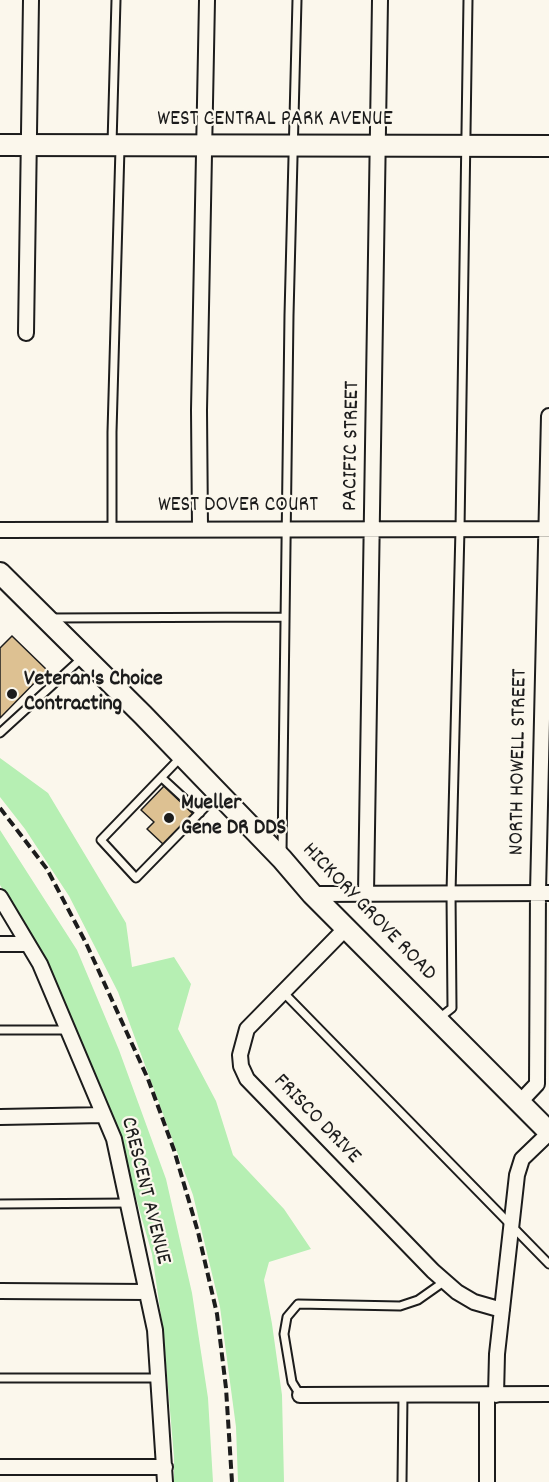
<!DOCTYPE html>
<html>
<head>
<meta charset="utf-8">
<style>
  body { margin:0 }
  canvas { display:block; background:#fbf7ec }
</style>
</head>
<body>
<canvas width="549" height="1482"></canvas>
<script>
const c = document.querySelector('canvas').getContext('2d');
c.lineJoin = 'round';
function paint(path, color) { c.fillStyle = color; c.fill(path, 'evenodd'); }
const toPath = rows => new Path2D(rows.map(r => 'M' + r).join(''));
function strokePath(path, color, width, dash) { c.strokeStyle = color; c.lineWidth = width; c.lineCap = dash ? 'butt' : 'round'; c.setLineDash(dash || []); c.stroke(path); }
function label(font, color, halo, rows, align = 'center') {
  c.font = font + ' Dekko,sans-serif'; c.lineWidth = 4.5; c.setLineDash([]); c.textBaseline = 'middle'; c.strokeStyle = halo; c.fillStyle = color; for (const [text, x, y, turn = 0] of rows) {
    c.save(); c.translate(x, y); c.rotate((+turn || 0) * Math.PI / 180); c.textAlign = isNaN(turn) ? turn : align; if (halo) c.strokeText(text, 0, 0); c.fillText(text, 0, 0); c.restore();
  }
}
paint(toPath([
  [0,758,48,793,126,923,132,967,174,957,191,984,178,1029,216,1101,233,1155,284,1209,311,1249,269,1262,264,1280,272,1324,282,1395,284,1482,238,1482,236,1427,220,1307,193,1195,118,992,69,896,25,829,0,797],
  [0,830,77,950,119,1050,166,1179,192,1293,208,1398,213,1482,174,1482,174,1457,163,1329,152,1254,120,1142,39,951,0,885]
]), '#b6efb3');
const building = toPath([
  [12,636,47,670,0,718,0,648,12,636],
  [164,786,193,814,164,845,147,829,154,822,141,810,164,786]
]);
paint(building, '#ddc192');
strokePath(building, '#1c1c1c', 1.5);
const lane = toPath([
  [112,144,116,0],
  [112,529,112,432,120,148],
  [50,618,284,617],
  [0,733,82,658],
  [180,758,101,840,136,878,217,795],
  [162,778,200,813],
  [282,852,289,315,297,0],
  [282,991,549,1264],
  [438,1019,452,1008,451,893,460,529,468,0],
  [0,1030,68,1030],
  [0,1204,128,1203],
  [0,1378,159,1378],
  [300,1395,292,1382,284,1334,287,1317,298,1304,400,1306,418,1300,445,1281],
  [402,1482,403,1395]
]);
const street = toPath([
  [26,333,31,0],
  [200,528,199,410,207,0],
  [0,530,549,529],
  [366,893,380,0],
  [312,894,549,893],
  [0,897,40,964,114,1139,155,1330,165,1482],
  [346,928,247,1029,240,1055,241,1066,247,1079,433,1271,457,1292,474,1302,502,1310],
  [0,944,28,944],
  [520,1102,537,1084,538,892,549,416],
  [0,1117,104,1115],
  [0,1291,147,1292],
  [300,1395,549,1394],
  [496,1395,497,1354,517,1175,522,1159,549,1133],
  [0,1467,165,1467],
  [487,1482,487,1395]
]);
const secondary = toPath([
  [0,145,549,146],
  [0,573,143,715,282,859,312,894,549,1132]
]);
strokePath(lane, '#1c1c1c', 11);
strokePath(street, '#1c1c1c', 18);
strokePath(secondary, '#1c1c1c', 24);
strokePath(lane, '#fbf7ec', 7);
strokePath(street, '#fbf7ec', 14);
strokePath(secondary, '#fbf7ec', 20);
strokePath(toPath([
  [0,808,47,869,86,943,148,1079,174,1150,198,1232,217,1314,226,1388,232,1482]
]), '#1c1c1c', 4, [9, 4.5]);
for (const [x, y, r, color] of [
  [12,694,6,"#1c1c1c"],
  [169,818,6,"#1c1c1c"]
]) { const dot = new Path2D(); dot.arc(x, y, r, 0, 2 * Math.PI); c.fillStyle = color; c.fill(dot); strokePath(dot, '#fbf7ec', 2); }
label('22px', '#1c1c1c', '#fbf7ec', [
  ["WEST CENTRAL PARK AVENUE",275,121],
  ["PACIFIC STREET",353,446,-89],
  ["WEST DOVER COURT",238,507],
  ["NORTH HOWELL STREET",520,762,-89],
  ["HICKORY GROVE ROAD",368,913,46],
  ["FRISCO DRIVE",316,1120,46],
  ["CRESCENT AVENUE",144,1191,76]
]);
label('bold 22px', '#1c1c1c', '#fbf7ec', [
  ["Veteran's Choice",24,681],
  ["Contracting",24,706],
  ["Mueller",181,805],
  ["Gene DR DDS",181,830]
], 'left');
</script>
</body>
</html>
